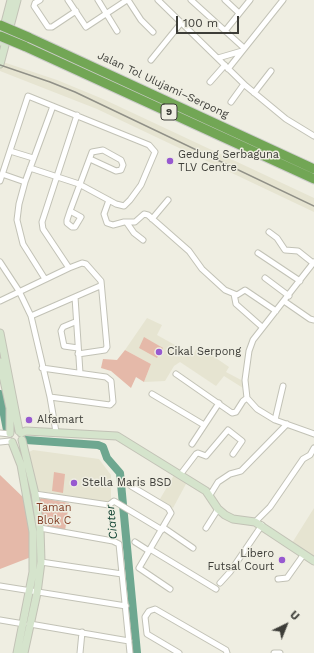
<!DOCTYPE html>
<html>
<head>
<meta charset="utf-8">
<style>
  body { margin:0 }
  #map { position:relative; width:314px; height:653px; overflow:hidden; background:#efeee2; font-family:"Work Sans",sans-serif }
  canvas { display:block }
  .north { position:absolute; left:266px; top:605px; width:40px; height:40px; -webkit-text-stroke:3px #efeee2; paint-order:stroke; rotate:43deg; font-size:11px; font-weight:700; line-height:16px; text-align:center; color:#3d3d38 }
  .north::after { content:''; display:block; margin:auto; width:14px; height:18px; background:#3d3d38; clip-path:polygon(50% 0,100% 100%,50% 72%,0 100%) }
  .scale { position:absolute; left:176px; top:16px; width:63px; height:18px; box-sizing:border-box; border:2px solid #3d3d38; border-top:0; padding-left:5px; font-size:12px; line-height:14px; white-space:nowrap; color:#3d3d38; -webkit-text-stroke:3px #efeee2; paint-order:stroke }
</style>
</head>
<body>
<div id="map">
<canvas width="314" height="653"></canvas>
<div class="north">U</div>
<div class="scale">100 m</div>
</div>
<script>
const c = document.querySelector('canvas').getContext('2d');
c.lineJoin = 'round';
function paint(path, color) { c.fillStyle = color; c.fill(path, 'evenodd'); }
const toPath = rows => new Path2D(rows.map(r => 'M' + r).join(''));
function strokePath(path, color, width, dash) { c.strokeStyle = color; c.lineWidth = width; c.lineCap = dash ? 'butt' : 'round'; c.setLineDash(dash || []); c.stroke(path); }
function label(font, color, halo, rows, align = 'center') {
  c.font = font + ' "Work Sans",sans-serif'; c.lineWidth = 3; c.setLineDash([]); c.textBaseline = 'middle'; c.strokeStyle = halo; c.fillStyle = color; for (const [text, x, y, turn = 0] of rows) {
    c.save(); c.translate(x, y); c.rotate((+turn || 0) * Math.PI / 180); c.textAlign = isNaN(turn) ? turn : align; if (halo) c.strokeText(text, 0, 0); c.fillText(text, 0, 0); c.restore();
  }
}
paint(toPath([
  [0,61,57,80,103,99,314,198,314,212,97,109,0,71],
  [147,318,162,325,157,335,193,355,196,349,213,356,229,367,226,372,243,381,243,388,224,376,216,386,180,362,174,366,165,381,144,382,151,364,125,350],
  [33,450,99,459,111,475,111,501,107,503,38,491,29,452],
  [174,475,187,482,173,508,160,499],
  [314,508,314,559,292,543]
]), '#e6e4d1');
paint(toPath([
  [144,337,163,348,157,358,139,348],
  [125,350,151,364,144,382,136,377,131,388,111,371,101,368,103,359,117,360],
  [54,472,65,474,63,493,52,491],
  [0,475,26,500,30,519,31,557,0,569],
  [41,498,69,503,65,531,42,526,39,500]
]), '#e5b9a9');
strokePath(toPath([
  [0,394,7,430],
  [26,440,98,445,103,447,107,458,120,473,137,653]
]), '#6ea790', 8);
const street = toPath([
  [40,0,35,3,34,6,48,27,52,27,76,11],
  [68,0,86,27,127,0],
  [98,0,117,31],
  [128,0,141,20,153,32],
  [158,0,246,86,286,119,314,136],
  [191,0,244,48],
  [225,0,239,13],
  [225,31,250,0],
  [218,58,242,51],
  [151,60,181,23],
  [228,69,283,0],
  [210,82,225,65],
  [254,93,271,71],
  [231,102,244,84],
  [10,151,33,158],
  [2,174,25,182],
  [0,181,28,96,149,145,155,152,141,185,130,200,124,206,116,204,79,184,30,168],
  [109,200,104,214,107,223,113,225,124,222,135,222,144,214,148,215,189,251,202,269,225,290,237,295,245,290,276,311],
  [70,211,67,220,67,223,72,227,75,227,81,217,70,211,92,152,103,150,121,160,123,165,121,170,116,171,90,159],
  [152,219,168,200],
  [127,223,134,233,143,240],
  [269,232,277,238,285,250,298,251,313,263],
  [258,253,300,281],
  [0,262,19,291,31,316,50,397,56,432],
  [314,262,253,340,249,351,245,380,247,398,257,409,275,420,314,434],
  [69,268,43,229,42,222,77,115],
  [265,278,289,296],
  [45,279,23,244,17,220,19,204,25,182,53,106],
  [234,294,236,304,262,327],
  [75,297,80,373],
  [0,301,69,268,82,263,86,264,101,281,107,347,105,350,78,354],
  [284,301,310,319,314,320],
  [31,316,100,286],
  [75,322,63,327,61,331,64,346,78,348],
  [42,368,106,377,111,381,113,402,110,405,50,397],
  [176,374,232,413,236,412,243,401,247,398],
  [152,394,204,425],
  [275,420,283,386],
  [0,433,10,434],
  [0,442,10,441],
  [192,444,219,403],
  [180,475,196,454,198,453,206,456,228,430,242,441,233,454],
  [131,486,168,508,171,513,139,568,170,589],
  [35,494,109,505,114,501,162,530],
  [210,495,218,482,230,474,241,471,287,424],
  [255,522,270,507,303,459,310,455,314,448],
  [40,528,113,541,119,544,130,653],
  [164,528,193,548],
  [206,528,218,509],
  [135,542,149,551],
  [150,549,216,589],
  [41,562,122,574],
  [278,579,287,578,304,554],
  [220,583,230,572,262,525],
  [0,586,126,606],
  [0,620,24,624],
  [30,624,129,641],
  [80,653,82,632],
  [179,653,147,634,145,617,149,611,155,609,226,650,227,653],
  [274,653,280,653]
]);
const secondary = toPath([
  [0,42,11,0],
  [0,64,17,0],
  [0,333,19,431],
  [0,362,10,408,10,433],
  [21,433,26,431,117,436,206,491,218,509,225,515,233,519,255,522,314,561],
  [22,440,35,494,40,528,41,562,37,593,24,653],
  [12,442,21,465,33,532,33,572,17,653]
]);
const highway = toPath([
  [28,37,314,169],
  [24,46,314,179]
]);
strokePath(street, '#c2c2b6', 7);
strokePath(secondary, '#c2c2b6', 9);
strokePath(highway, '#cdcdcb', 11);
strokePath(street, '#fff', 5);
strokePath(secondary, '#d5e4cc', 7);
strokePath(highway, '#72a655', 9);
strokePath(toPath([
  [0,65,50,82,75,92,314,206]
]), '#909087', 1.5);
const highwayBridge = toPath([
  [0,25,28,37],
  [0,36,24,46]
]);
strokePath(highwayBridge, '#cdcdcb', 11, []);
strokePath(highwayBridge, '#72a655', 9);
for (const [x, y, r, color] of [
  [170,161,4,"#9759d0"],
  [159,352,4,"#9759d0"],
  [29,420,4,"#9759d0"],
  [74,483,4,"#9759d0"],
  [282,560,4,"#9759d0"]
]) { const dot = new Path2D(); dot.arc(x, y, r, 0, 2 * Math.PI); c.fillStyle = color; c.fill(dot); strokePath(dot, '#efeee2', 1.5); }
for (const [x, y, w] of [
  [169,112,16]
]) { const box = new Path2D(); box.roundRect(x - w / 2, y - 8, w, 16, 3); c.fillStyle = '#efeee2'; c.fill(box); strokePath(box, '#3d3d38', 1); }
label('bold 10px', '#3d3d38', null, [
  ["9",169,112]
]);
label('11px', '#3d3d38', '#efeee2', [
  ["Jalan Tol Ulujami–Serpong",163,85,25]
]);
label('11px', '#3d3d38', '#efeee2', [
  ["Gedung Serbaguna",178,155],
  ["TLV Centre",178,168],
  ["Cikal Serpong",167,352],
  ["Alfamart",37,420],
  ["Stella Maris BSD",82,483],
  ["Libero",274,554,"right"],
  ["Futsal Court",274,567,"right"]
], 'left');
label('11px', '#823f26', '#efeee2', [
  ["Taman",54,508],
  ["Blok C",54,521]
]);
label('italic 12px', '#114332', '#efeee2', [
  ["Ciater",112,522,-96]
]);
</script>
</body>
</html>
